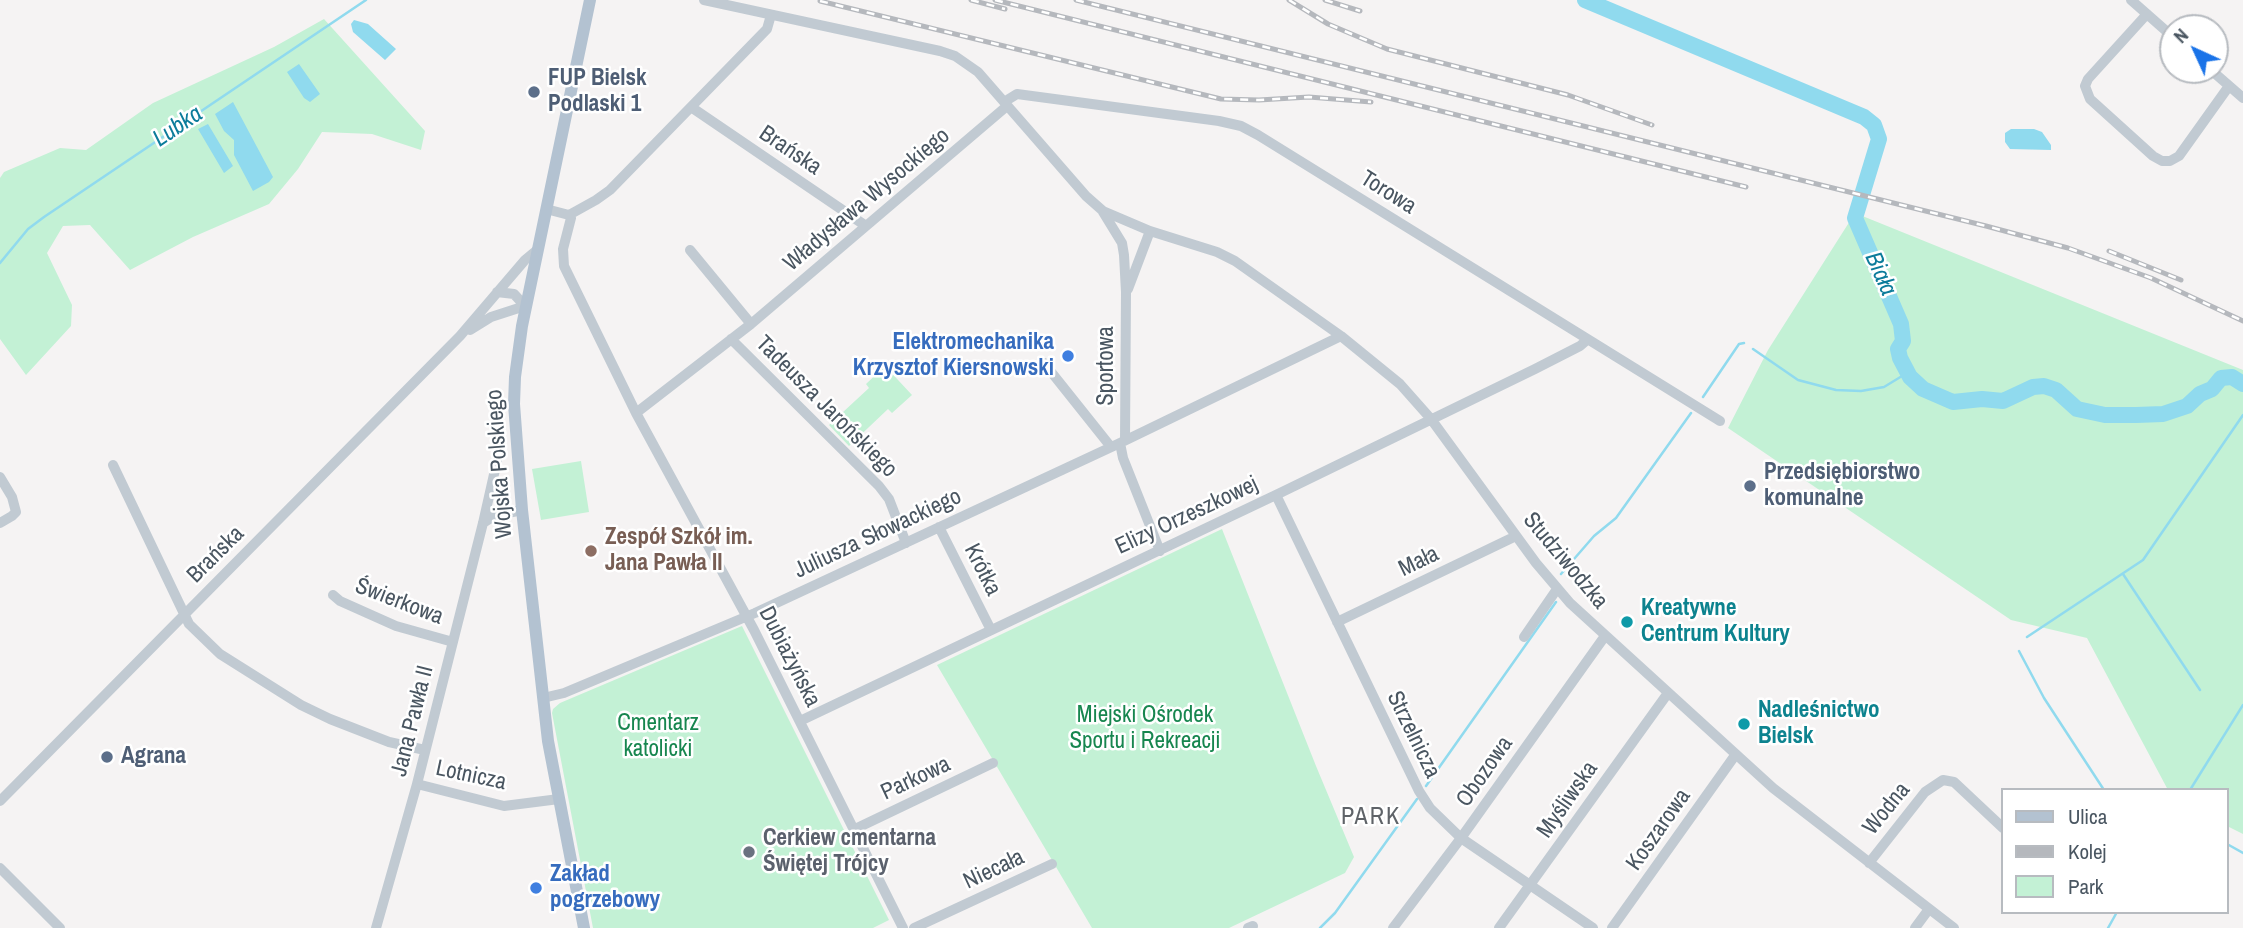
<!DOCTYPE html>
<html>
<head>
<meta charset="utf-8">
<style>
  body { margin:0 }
  #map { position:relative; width:2243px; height:928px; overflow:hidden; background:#f5f3f3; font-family:"Archivo Narrow",sans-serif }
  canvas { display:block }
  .legend { position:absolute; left:2001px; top:788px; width:228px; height:126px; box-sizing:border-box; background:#fff; border:2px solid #b7bbc0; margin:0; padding:9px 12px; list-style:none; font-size:21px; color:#4a5661 }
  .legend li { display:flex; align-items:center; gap:14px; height:35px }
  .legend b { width:35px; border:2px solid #b7bbc0 }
  .north { position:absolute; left:2159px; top:14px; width:70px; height:70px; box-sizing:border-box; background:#fff; border:2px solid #b7bbc0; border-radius:50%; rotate:315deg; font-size:19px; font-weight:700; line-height:28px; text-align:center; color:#4a5661 }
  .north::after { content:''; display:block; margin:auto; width:24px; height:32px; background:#1a73e8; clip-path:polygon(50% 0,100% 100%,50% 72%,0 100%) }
</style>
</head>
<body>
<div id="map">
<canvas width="2243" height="928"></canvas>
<ul class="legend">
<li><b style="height:9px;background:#b3c2d1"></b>Ulica</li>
<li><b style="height:9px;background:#b5b8bd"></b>Kolej</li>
<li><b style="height:19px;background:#c3f1d5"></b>Park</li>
</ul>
<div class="north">N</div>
</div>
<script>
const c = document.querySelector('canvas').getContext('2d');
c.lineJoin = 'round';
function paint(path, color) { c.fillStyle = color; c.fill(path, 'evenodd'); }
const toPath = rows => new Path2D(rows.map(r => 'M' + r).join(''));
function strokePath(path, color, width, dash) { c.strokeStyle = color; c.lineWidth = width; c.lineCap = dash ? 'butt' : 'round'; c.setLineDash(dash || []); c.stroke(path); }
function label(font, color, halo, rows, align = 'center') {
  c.font = font + ' "Archivo Narrow",sans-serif'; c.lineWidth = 5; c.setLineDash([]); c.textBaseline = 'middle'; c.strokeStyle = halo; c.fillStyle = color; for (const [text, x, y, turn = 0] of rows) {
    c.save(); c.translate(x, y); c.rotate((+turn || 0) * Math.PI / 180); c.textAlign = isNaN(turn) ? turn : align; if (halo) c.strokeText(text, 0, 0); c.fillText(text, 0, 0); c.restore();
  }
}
paint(toPath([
  [324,19,425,131,421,150,372,134,322,132,298,169,269,204,193,237,130,270,90,225,63,226,47,253,72,305,71,326,26,375,0,339,0,178,4,172,60,148,86,150,153,103,274,47],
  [1855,213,2243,370,2243,834,2227,826,2227,790,2168,790,2087,638,2011,620,1728,428,1768,350],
  [885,366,912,395,892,413,888,409,849,446,829,425,869,388,866,384],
  [581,461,589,512,541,520,532,469],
  [1222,529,1316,766,1354,857,1345,873,1229,928,1092,928,937,665],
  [742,626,889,920,873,928,593,928,552,713,553,709,560,703]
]), '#c3f1d5');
paint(toPath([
  [354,20,368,24,396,49,385,60,353,32,351,24],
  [299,64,320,94,310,102,304,98,287,72],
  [233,102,273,177,269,182,253,191,234,155,234,140,224,131,215,114],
  [208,124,233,166,224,173,198,129],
  [2011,129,2034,129,2042,132,2051,145,2051,150,2010,149,2005,142,2005,133]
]), '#90daee');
strokePath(toPath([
  [0,263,28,229,44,217,366,0],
  [1753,349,1798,380,1836,390,1861,391,1884,387,1907,373],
  [1703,397,1739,344,1744,343],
  [1561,574,1594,536,1616,518,1691,413],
  [2123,574,2200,690],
  [2027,637,2143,560,2243,415],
  [2019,651,2044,698,2104,790],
  [1426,786,1556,602],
  [2190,790,2243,705],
  [2227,844,2243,853],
  [1320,928,1335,913,1417,799],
  [2108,928,2117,912]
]), '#90daee', 2.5);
strokePath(toPath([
  [1585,0,1864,117,1874,125,1879,139,1855,218,1901,324,1903,341,1898,349,1900,358,1910,377,1923,389,1953,402,1982,399,2003,401,2033,387,2044,386,2056,390,2077,409,2105,415,2136,415,2163,414,2187,406,2200,394,2212,389,2221,378,2232,377,2243,384]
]), '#90daee', 16);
strokePath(toPath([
  [704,0,940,51,955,56,978,72,1086,196,1103,211,1150,231,1217,252,1235,261,1341,336,1400,384,1431,419,1536,563,1570,603,1773,788,1954,928],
  [2131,0,2173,37],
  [2147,14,2088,79,2085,86,2090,99,2153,156,2162,161,2170,161,2179,156,2229,86],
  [2211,70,2243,98],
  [1004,102,1017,94,1219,121,1241,126,1258,135,1720,421],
  [691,107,866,226],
  [546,209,569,215,596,200,610,190,767,29,771,15],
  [1103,212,1122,243,1124,255,1126,292,1125,440],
  [569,215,571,218,563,249,564,266,636,413,754,630,903,928],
  [690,250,751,324],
  [1128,289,1150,231],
  [470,330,491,317,525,306,514,294,497,292],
  [731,339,879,486,889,499,906,543],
  [1044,363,1111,447],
  [636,413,751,324,1007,106],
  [1120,443,1123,458,1160,551],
  [113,465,189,624,220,654,301,705,330,719,389,742,425,750],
  [0,477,12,497,16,512,12,516,0,523],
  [1276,495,1419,791,1430,808,1461,838,1593,928],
  [483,523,494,516,522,510],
  [939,527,991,630],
  [333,595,340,601,396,626,453,642],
  [1337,622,1516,536],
  [1524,637,1557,589],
  [543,698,564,693,755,613,1120,443,1341,336],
  [800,721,1280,493,1535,369,1580,346,1587,340],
  [417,784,504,806,559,799],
  [0,801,460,336,525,260,537,250],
  [855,829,993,763],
  [1869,863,1925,792,1943,780,1954,782,2003,828],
  [0,868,60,928],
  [376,928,417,784,483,523,497,461],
  [914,928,1052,864],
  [1248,928,1253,926],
  [1393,928,1461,838,1605,636],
  [1499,928,1668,693],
  [1612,928,1736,754],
  [1915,928,1929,909]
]), '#c1cad2', 10);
strokePath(toPath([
  [584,928,548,741,522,510,514,404,515,377,522,326,590,0]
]), '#b3c2d1', 12);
const rail = toPath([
  [971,0,1005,9],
  [995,0,1746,187],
  [1076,0,1986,226,2068,248,2151,278,2243,321],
  [1289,0,1328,24,1387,49,1568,95,1652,125],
  [1325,0,1360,11],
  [820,1,1221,99,1259,100,1309,97,1371,102],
  [2109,251,2181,280]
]);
strokePath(rail, '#b5b8bd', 5);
strokePath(rail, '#fff', 2.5, [8]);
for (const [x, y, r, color] of [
  [534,92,7,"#5c6f8a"],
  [1068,356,7,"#3f7fe0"],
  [1750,486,7,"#5c6f8a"],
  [591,551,7,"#8d6e63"],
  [1627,622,7,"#0f9aa8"],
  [1744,724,7,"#0f9aa8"],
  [107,757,7,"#5c6f8a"],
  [749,852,7,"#6b7280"],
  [536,888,7,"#3f7fe0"]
]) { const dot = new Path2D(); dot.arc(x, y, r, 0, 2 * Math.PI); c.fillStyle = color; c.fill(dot); strokePath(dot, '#fff', 2.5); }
label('bold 23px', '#4e5e75', '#fff', [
  ["FUP Bielsk",548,79],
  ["Podlaski 1",548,105],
  ["Przedsiębiorstwo",1764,473],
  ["komunalne",1764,499],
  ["Agrana",121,757]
], 'left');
label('23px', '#4a5661', '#fff', [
  ["Brańska",790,151,34],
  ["Torowa",1388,193,32],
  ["Władysława Wysockiego",867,200,-40],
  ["Sportowa",1107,366,-90],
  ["Tadeusza Jarońskiego",826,407,45],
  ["Wojska Polskiego",500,464,-94],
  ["Elizy Orzeszkowej",1187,516,-25],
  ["Juliusza Słowackiego",878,534,-25],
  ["Brańska",216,555,-45],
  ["Studziwodzka",1565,561,50],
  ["Mała",1419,562,-26],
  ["Krótka",982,570,63],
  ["Świerkowa",399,602,21],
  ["Dubiażyńska",789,657,63],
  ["Jana Pawła II",413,721,-76],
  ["Strzelnicza",1413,735,64],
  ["Obozowa",1485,772,-55],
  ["Lotnicza",471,776,12],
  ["Parkowa",916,779,-25],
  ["Myśliwska",1568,800,-55],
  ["Wodna",1887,809,-51],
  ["Koszarowa",1659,830,-55],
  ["Niecała",994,870,-25]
]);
label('bold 23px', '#366cbe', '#fff', [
  ["Elektromechanika",1054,343],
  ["Krzysztof Kiersnowski",1054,369],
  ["Zakład",550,875,"left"],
  ["pogrzebowy",550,901,"left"]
], 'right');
label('bold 23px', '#785e54', '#fff', [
  ["Zespół Szkół im.",605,538],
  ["Jana Pawła II",605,564]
], 'left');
label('bold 23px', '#0d838f', '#fff', [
  ["Kreatywne",1641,609],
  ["Centrum Kultury",1641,635],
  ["Nadleśnictwo",1758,711],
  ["Bielsk",1758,737]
], 'left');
label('23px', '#17864f', '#fff', [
  ["Miejski Ośrodek",1145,716],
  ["Sportu i Rekreacji",1145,742],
  ["Cmentarz",658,724],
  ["katolicki",658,750]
]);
label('bold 23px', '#5b616d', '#fff', [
  ["Cerkiew cmentarna",763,839],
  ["Świętej Trójcy",763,865]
], 'left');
label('italic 24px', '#0c7c9b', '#fff', [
  ["Lubka",178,127,-34],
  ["Biała",1880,274,66]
]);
c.letterSpacing = '2px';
label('24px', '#5f6368', '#fff', [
  ["PARK",1371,818]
]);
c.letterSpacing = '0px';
</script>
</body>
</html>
